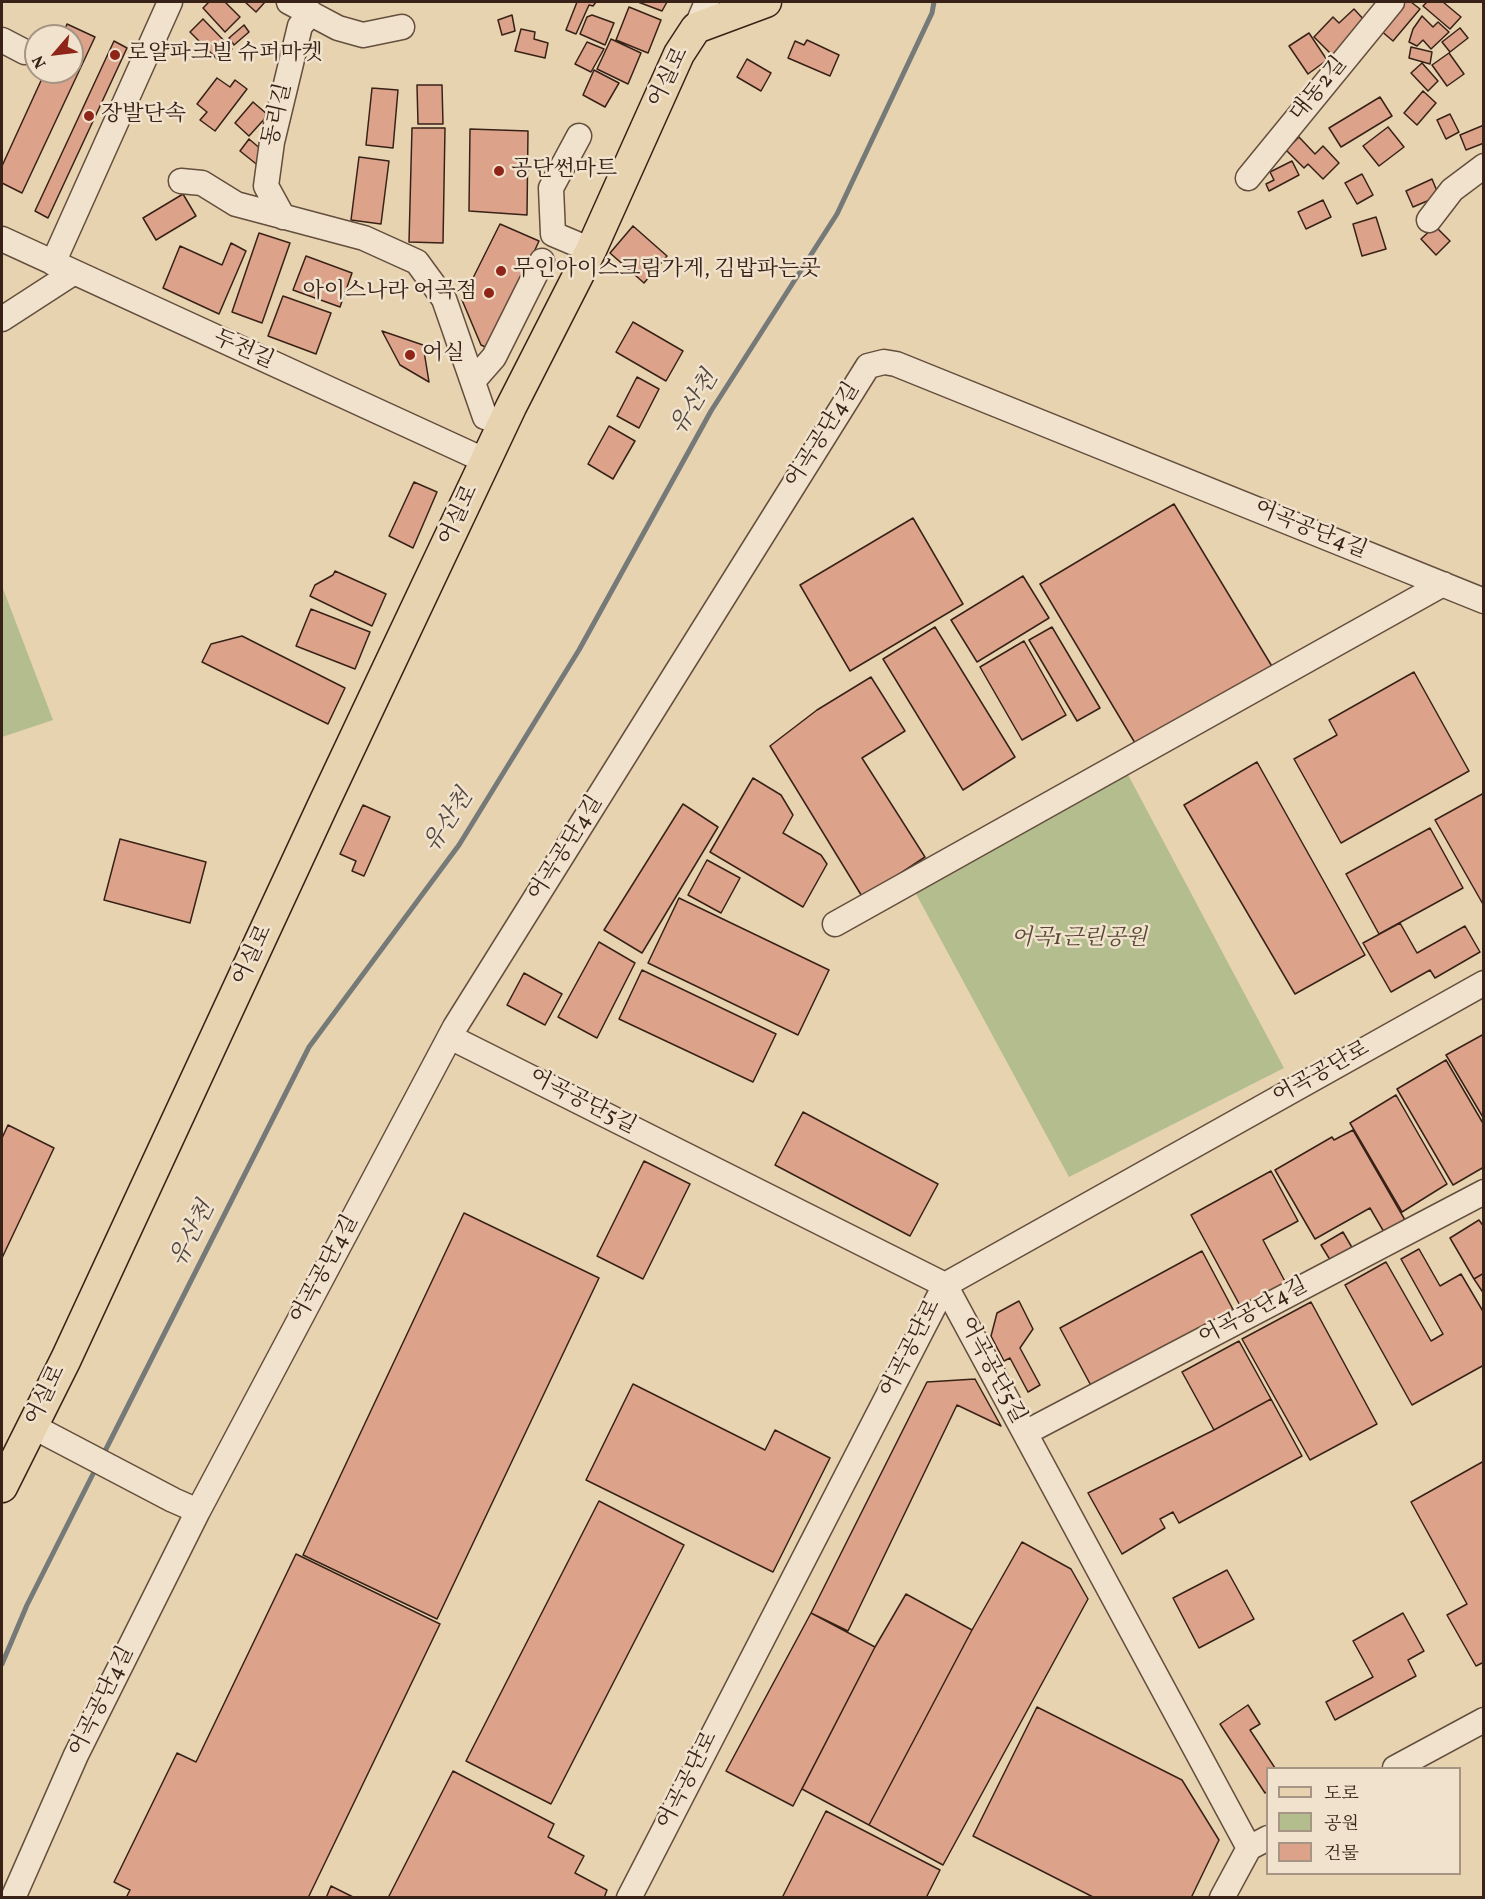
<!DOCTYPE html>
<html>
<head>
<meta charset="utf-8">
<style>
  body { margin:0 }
  #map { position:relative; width:1485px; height:1899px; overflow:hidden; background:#e8d3b0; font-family:Vollkorn,"Noto Serif KR",serif }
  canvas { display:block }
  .frame { position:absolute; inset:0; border:3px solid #382218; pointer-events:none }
  .legend { position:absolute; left:1266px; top:1767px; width:195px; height:108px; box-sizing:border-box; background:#f0e2cc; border:2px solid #a69584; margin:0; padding:8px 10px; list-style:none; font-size:18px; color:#382218 }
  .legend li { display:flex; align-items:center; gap:12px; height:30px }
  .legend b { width:30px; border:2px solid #a69584 }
  .north { position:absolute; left:24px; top:24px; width:60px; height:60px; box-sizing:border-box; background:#f0e2cc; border:2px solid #a69584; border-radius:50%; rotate:242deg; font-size:16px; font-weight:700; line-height:24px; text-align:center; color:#382218 }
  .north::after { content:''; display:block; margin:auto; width:21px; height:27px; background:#8f2418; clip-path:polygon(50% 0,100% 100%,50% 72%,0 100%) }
</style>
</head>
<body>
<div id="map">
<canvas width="1485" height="1899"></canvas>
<div class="frame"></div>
<ul class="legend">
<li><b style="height:8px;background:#e8d3b0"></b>도로</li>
<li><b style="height:16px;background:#b3bd8d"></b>공원</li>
<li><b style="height:16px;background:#dda38a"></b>건물</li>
</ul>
<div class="north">N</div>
</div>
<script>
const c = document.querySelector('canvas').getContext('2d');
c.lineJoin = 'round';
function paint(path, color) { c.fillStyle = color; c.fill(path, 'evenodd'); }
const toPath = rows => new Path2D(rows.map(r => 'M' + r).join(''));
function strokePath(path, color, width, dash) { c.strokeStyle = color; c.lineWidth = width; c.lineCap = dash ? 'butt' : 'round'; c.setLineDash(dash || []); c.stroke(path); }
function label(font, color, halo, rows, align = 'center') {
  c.font = font + ' Vollkorn,"Noto Serif KR",serif'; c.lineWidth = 5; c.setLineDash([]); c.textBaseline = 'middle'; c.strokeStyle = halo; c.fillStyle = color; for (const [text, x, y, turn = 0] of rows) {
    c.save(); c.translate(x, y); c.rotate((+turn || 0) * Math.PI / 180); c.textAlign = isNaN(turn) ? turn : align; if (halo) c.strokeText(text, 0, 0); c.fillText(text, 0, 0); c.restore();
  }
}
paint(toPath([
  [2,586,53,720,2,737],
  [1126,771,1284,1068,1069,1177,915,892]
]), '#b3bd8d');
strokePath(toPath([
  [103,1455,309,1047,459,845,579,650,711,411,837,214,932,13,934,2],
  [2,1664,27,1605,97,1466]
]), '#757a78', 5);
const building = toPath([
  [209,2,225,2,240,17,225,32,203,8,209,2],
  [245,2,265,2,256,12,245,2],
  [577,2,596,2,593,6,589,5,576,34,566,30,577,2],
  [638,2,667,2,662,11,638,2],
  [1403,2,1411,2,1420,9,1393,41,1380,30,1403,2],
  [1427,2,1443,2,1461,17,1450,29,1423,6,1427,2],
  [629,7,661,20,648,53,616,40,629,7],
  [1354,9,1366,22,1332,55,1314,37,1333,17,1339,23,1354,9],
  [512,15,515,31,502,35,498,20,512,15],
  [592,15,614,23,605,45,580,34,587,17,592,15],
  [1422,16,1433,27,1438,22,1449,32,1431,49,1423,40,1417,46,1409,42,1413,29,1422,16],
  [203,19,232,49,219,61,190,32,203,19],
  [67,24,95,37,22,193,2,183,2,166,45,72,72,72,72,36,62,36,67,24],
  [244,25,249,32,234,45,229,38,244,25],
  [1460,28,1468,38,1450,52,1442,42,1460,28],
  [521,29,535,32,534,39,548,43,545,58,515,51,521,29],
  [1309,33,1327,60,1308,74,1289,46,1309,33],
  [611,39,641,53,628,84,597,69,611,39],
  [807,40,839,55,830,76,788,58,795,41,804,45,807,40],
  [114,41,127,48,48,218,35,211,114,41],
  [587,42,604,49,591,72,575,64,587,42],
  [1411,47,1432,52,1430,64,1409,58,1411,47],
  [1449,53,1464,74,1447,86,1432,65,1449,53],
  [747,59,771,73,761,91,737,77,747,59],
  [1422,63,1438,81,1428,91,1411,73,1422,63],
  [594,70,619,83,605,107,583,95,594,70],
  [217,78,230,87,235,80,247,89,215,131,200,120,207,112,197,104,217,78],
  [417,85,442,85,443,124,418,124,417,85],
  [372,88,398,90,393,148,366,145,372,88],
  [1423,91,1436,103,1417,125,1404,113,1423,91],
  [1380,97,1392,116,1341,147,1329,128,1380,97],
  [253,102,268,115,249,136,235,123,253,102],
  [1450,114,1459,132,1446,139,1437,120,1450,114],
  [1484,125,1484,143,1466,150,1460,135,1484,125],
  [1388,127,1404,147,1379,166,1363,146,1388,127],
  [412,128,445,128,443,243,409,242,412,128],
  [470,129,528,131,527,215,469,211,470,129],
  [1299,137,1315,154,1323,146,1339,163,1323,179,1308,164,1304,168,1286,150,1299,137],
  [249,139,269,156,260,167,240,151,249,139],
  [359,157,389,161,381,224,351,220,359,157],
  [1292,161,1299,175,1269,191,1266,184,1274,180,1270,172,1292,161],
  [1362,174,1373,195,1357,204,1345,183,1362,174],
  [1432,179,1439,196,1413,207,1406,191,1432,179],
  [183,194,196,216,156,240,143,218,183,194],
  [1323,200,1331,217,1306,229,1298,212,1323,200],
  [1376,217,1386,249,1362,256,1353,224,1376,217],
  [500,224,539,241,490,349,481,345,462,300,500,224],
  [633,226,667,256,644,283,610,253,633,226],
  [1435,226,1450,241,1436,255,1421,239,1435,226],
  [259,233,290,243,262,323,232,312,259,233],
  [231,243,246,251,219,314,163,288,180,246,222,265,231,243],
  [306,256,352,273,340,307,293,290,306,256],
  [283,296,331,313,316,354,268,336,283,296],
  [633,322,683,351,666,381,616,352,633,322],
  [382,331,423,345,429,382,400,365,382,331],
  [637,377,659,389,639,428,617,416,637,377],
  [609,426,635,441,613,479,588,464,609,426],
  [414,482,437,492,413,548,389,536,414,482],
  [1174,504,1273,668,1138,748,1040,584,1174,504],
  [913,518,963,604,850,671,800,585,913,518],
  [335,571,386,594,372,626,310,596,315,585,333,575,335,571],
  [1023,576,1049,618,977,662,951,620,1023,576],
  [311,609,370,632,355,669,296,646,311,609],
  [935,627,1015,757,963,790,883,659,935,627],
  [1052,627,1100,708,1077,721,1029,640,1052,627],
  [242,636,345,688,328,724,202,662,211,644,242,636],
  [1024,641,1066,715,1022,740,980,667,1024,641],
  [1414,672,1469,771,1341,843,1294,759,1337,735,1329,720,1414,672],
  [871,677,905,731,862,758,925,857,863,898,770,746,817,710,871,677],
  [1257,762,1365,955,1295,994,1184,805,1257,762],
  [753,778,781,795,793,815,783,833,821,855,827,864,803,907,710,852,753,778],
  [1484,793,1484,906,1435,820,1484,793],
  [683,804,718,827,642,953,604,930,683,804],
  [363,805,390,817,364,876,352,871,356,861,340,854,363,805],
  [1430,828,1463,888,1379,934,1346,874,1430,828],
  [120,839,206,862,190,923,104,900,120,839],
  [707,860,740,878,721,913,688,895,707,860],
  [679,898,829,970,798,1035,648,963,679,898],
  [1400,923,1417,953,1465,926,1480,952,1435,978,1430,970,1391,992,1363,943,1400,923],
  [599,942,635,963,597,1038,558,1017,599,942],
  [642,970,776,1034,753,1082,619,1019,642,970],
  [524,973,562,994,545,1025,507,1005,524,973],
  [1484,1034,1484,1119,1446,1055,1484,1034],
  [1446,1060,1484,1125,1484,1167,1453,1185,1397,1089,1446,1060],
  [1396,1095,1447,1184,1402,1212,1350,1123,1396,1095],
  [803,1112,938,1184,910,1236,775,1165,803,1112],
  [8,1125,54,1148,2,1258,2,1138,8,1125],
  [1353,1130,1405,1220,1384,1232,1370,1208,1315,1239,1275,1170,1332,1137,1334,1140,1353,1130],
  [644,1161,690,1184,643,1279,597,1256,644,1161],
  [1271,1171,1298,1221,1263,1240,1288,1287,1243,1311,1191,1215,1271,1171],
  [464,1213,599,1278,437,1619,303,1555,464,1213],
  [1479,1220,1484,1227,1484,1273,1474,1279,1450,1238,1479,1220],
  [1343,1232,1354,1251,1332,1263,1321,1245,1343,1232],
  [1419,1249,1440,1286,1461,1274,1484,1313,1484,1365,1412,1405,1345,1285,1386,1262,1431,1341,1443,1334,1401,1259,1419,1249],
  [1202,1251,1237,1317,1095,1393,1060,1328,1202,1251],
  [1484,1273,1484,1294,1474,1279,1484,1273],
  [1019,1301,1033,1329,1020,1348,1040,1385,1028,1392,1010,1358,1004,1361,991,1336,997,1313,1019,1301],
  [1311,1302,1377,1424,1310,1460,1242,1339,1311,1302],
  [1239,1341,1271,1399,1214,1430,1182,1372,1239,1341],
  [975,1379,1001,1426,957,1405,848,1631,811,1613,927,1382,975,1379],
  [633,1384,765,1450,775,1430,830,1458,773,1572,586,1480,633,1384],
  [1271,1399,1302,1456,1179,1523,1173,1512,1160,1519,1165,1528,1122,1554,1088,1493,1214,1430,1271,1399],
  [1484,1461,1484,1662,1476,1666,1447,1615,1467,1604,1411,1502,1484,1461],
  [599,1501,684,1545,551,1804,466,1761,599,1501],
  [1022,1542,1071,1569,1088,1599,943,1865,869,1825,972,1630,1022,1542],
  [296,1554,440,1624,308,1898,126,1898,130,1890,114,1882,177,1753,196,1762,296,1554],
  [1227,1570,1254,1619,1199,1648,1173,1598,1227,1570],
  [906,1594,972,1630,869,1825,802,1789,875,1647,906,1594],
  [811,1613,875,1647,793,1806,726,1771,811,1613],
  [1403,1613,1424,1651,1408,1660,1416,1676,1335,1720,1326,1702,1373,1677,1353,1641,1403,1613],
  [1248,1705,1260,1724,1250,1730,1275,1768,1268,1768,1268,1791,1265,1793,1220,1724,1248,1705],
  [1037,1707,1182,1780,1219,1840,1191,1898,1095,1898,973,1836,1037,1707],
  [453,1771,554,1824,548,1837,584,1856,575,1873,607,1890,604,1898,388,1898,453,1771],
  [826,1811,940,1870,926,1898,782,1898,826,1811],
  [331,1886,355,1898,326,1898,331,1886]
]);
paint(building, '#dda38a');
strokePath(building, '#382218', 1.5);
const minor = toPath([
  [289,2,338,28,363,35,402,27],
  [696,28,707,2],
  [2,40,25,52],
  [579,136,551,188,553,234,591,250],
  [1248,178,1392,2],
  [181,181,202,183,236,204,364,238,417,262,444,299,485,417,504,423],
  [283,217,266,186,272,142,300,26,311,13],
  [1429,220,1452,190,1484,166],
  [2,239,486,461],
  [53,263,170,2],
  [2,319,73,273],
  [473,381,494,357,542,261],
  [835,924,1443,584],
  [450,1037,945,1285,1249,1848],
  [32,1426,173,1500,198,1511],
  [1025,1433,1484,1192],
  [1395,1768,1484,1720],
  [13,1898,76,1755,198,1511,455,1027,868,366,884,362,896,364,1484,601],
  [629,1898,945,1285,1484,983],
  [1222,1898,1249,1848,1268,1838]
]);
const major = toPath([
  [2,1487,66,1359,323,805,511,407,591,250,679,54,696,28,766,2]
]);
strokePath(minor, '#644e3e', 27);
strokePath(major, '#382218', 33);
strokePath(minor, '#f0e2cc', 24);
strokePath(major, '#e8d3b0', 30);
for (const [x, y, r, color] of [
  [115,55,6,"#8f2418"],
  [89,116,6,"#8f2418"],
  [499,171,6,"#8f2418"],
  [501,271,6,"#8f2418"],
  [489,293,6,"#8f2418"],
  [410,355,6,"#8f2418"]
]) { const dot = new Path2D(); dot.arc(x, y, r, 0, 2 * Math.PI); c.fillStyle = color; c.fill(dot); strokePath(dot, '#f0e2cc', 2); }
label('22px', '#382218', '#f0e2cc', [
  ["로얄파크빌 슈퍼마켓",127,55],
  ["장발단속",101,116],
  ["공단썬마트",511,171],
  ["무인아이스크림가게, 김밥파는곳",513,271],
  ["아이스나라 어곡점",477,293,"right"],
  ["어실",422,355]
], 'left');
label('22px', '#382218', '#f0e2cc', [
  ["어실로",670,78,-64],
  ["대동2길",1320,90,-51],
  ["동리길",279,115,-77],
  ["두전길",243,351,24],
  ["어곡공단4길",824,436,-58],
  ["어실로",460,516,-65],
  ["어곡공단4길",1310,531,22],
  ["어곡공단4길",567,849,-58],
  ["어실로",254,956,-65],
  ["어곡공단로",1322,1074,-29],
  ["어곡공단5길",582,1103,27],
  ["어곡공단4길",326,1270,-62],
  ["어곡공단4길",1254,1313,-28],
  ["어곡공단로",912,1349,-63],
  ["어곡공단5길",991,1371,62],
  ["어실로",47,1396,-64],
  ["어곡공단4길",103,1702,-64],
  ["어곡공단로",689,1781,-63]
]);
label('italic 22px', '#574935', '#f0e2cc', [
  ["어곡1근린공원",1079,940]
]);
label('italic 24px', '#514640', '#f0e2cc', [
  ["유산천",696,404,-59],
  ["유산천",450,822,-57],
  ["유산천",194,1235,-63]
]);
</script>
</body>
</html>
